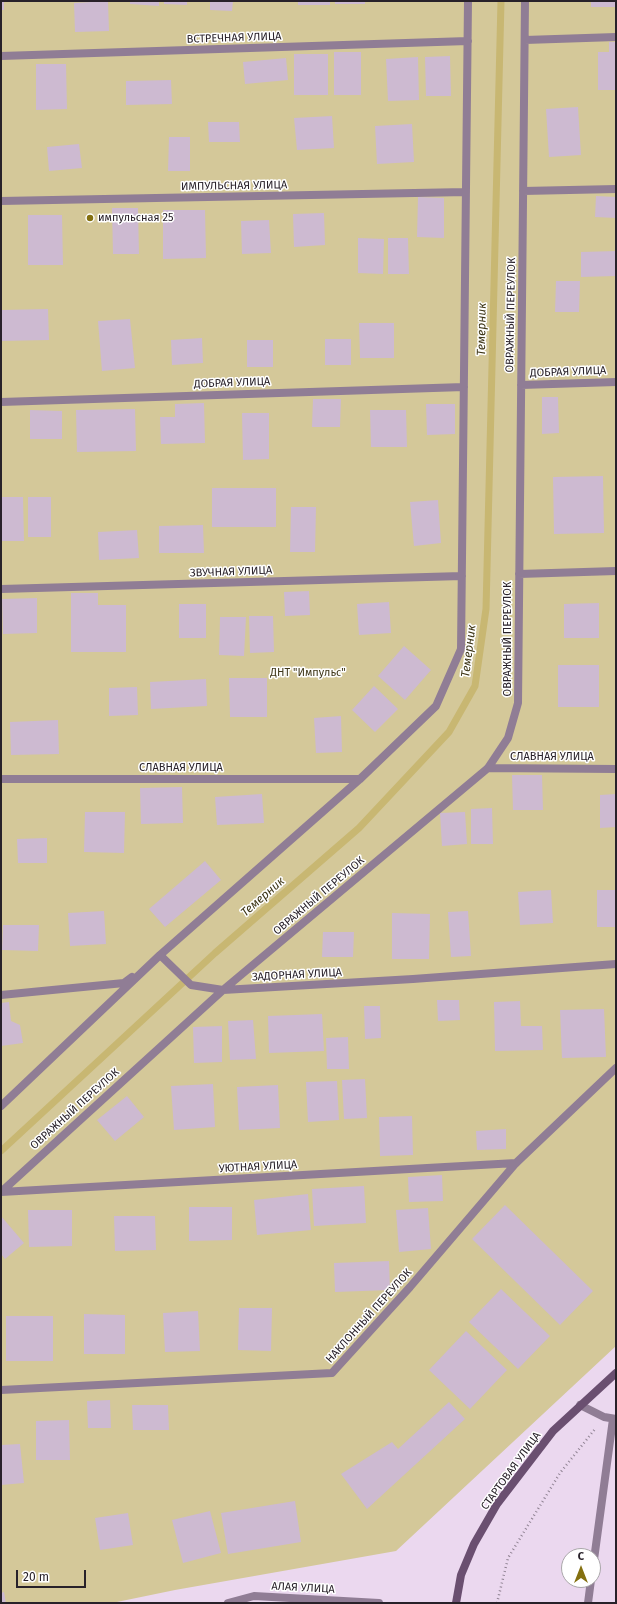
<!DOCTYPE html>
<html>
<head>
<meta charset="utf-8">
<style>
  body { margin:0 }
  #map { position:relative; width:617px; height:1604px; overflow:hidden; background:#ebd8ef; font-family:"Fira Sans",sans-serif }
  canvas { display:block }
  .frame { position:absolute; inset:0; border:2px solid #282129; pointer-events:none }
  .north { position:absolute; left:561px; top:1548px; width:40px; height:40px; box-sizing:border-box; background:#fff; border:1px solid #a9a6a9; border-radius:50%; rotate:0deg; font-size:11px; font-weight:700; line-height:16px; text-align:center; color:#282129 }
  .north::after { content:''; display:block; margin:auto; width:14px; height:18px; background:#847010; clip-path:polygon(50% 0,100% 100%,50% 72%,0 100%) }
  .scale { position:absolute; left:16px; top:1570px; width:70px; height:18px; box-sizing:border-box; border:2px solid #282129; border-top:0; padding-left:5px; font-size:12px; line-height:14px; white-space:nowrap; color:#282129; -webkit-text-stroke:3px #fff; paint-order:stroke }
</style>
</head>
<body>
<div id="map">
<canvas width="617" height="1604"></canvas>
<div class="frame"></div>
<div class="north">С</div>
<div class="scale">20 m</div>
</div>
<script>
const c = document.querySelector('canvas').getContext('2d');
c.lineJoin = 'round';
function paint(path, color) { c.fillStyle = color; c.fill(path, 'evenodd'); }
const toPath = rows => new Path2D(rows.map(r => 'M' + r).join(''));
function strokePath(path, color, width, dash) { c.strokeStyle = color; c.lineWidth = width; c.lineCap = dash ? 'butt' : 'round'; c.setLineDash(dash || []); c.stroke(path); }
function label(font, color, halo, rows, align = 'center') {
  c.font = font + ' "Fira Sans",sans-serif'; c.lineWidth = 3; c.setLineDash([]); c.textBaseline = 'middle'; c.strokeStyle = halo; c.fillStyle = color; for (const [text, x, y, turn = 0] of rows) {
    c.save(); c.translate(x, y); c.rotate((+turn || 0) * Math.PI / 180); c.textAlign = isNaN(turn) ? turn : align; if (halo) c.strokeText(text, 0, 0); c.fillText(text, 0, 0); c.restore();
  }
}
paint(toPath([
  [1,1,616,1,616,1346,396,1551,175,1590,112,1603,1,1603]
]), '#d4c899');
strokePath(toPath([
  [1,1151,215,953,359,828,449,732,475,686,486,609,501,1]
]), '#c8b772', 7);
paint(toPath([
  [1,1,4,1,4,10,1,10],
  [108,1,109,31,75,32,74,3],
  [130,1,159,1,159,6,130,4],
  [164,1,187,1,187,5,164,4],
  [210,1,233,1,232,11,210,10],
  [298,1,330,1,330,5,298,5],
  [335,1,365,1,365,4,335,4],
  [591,1,616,1,616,7,591,7],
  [609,42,616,42,616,90,598,90,598,52,609,52],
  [334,52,361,52,361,95,334,95],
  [294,54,328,54,328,95,294,95],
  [450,56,451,96,426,96,425,57],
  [418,57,419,100,388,101,386,59],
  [286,58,288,80,245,84,243,62],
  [36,64,66,64,67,109,36,110],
  [171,80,172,104,126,105,126,81],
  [578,107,581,155,549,157,546,109],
  [332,116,334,148,297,150,294,118],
  [208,122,239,122,240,142,209,142],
  [412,124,414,162,377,164,375,126],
  [169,137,190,137,190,171,168,171],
  [79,144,82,168,49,171,47,147],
  [596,196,616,197,616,218,595,217],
  [418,197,444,198,444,238,417,237],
  [112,208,138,208,139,254,113,254],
  [163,210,205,210,206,258,163,259],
  [324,213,325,245,294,247,293,214],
  [28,215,62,215,63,265,28,265],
  [269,220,271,253,242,254,241,221],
  [358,238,384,239,383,274,358,273],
  [388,238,408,238,409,274,388,274],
  [616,251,616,276,581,277,581,252],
  [556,281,580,281,579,312,555,312],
  [48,309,49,340,1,341,1,310],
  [130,319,135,368,102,371,98,321],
  [359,323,394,323,394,358,360,358],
  [202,338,203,363,172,365,171,340],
  [325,339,351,339,351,365,325,365],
  [247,340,273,340,273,367,247,367],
  [542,397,558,397,559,433,542,434],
  [313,399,341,399,340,427,312,427],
  [204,403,205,443,161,444,160,417,175,417,175,404],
  [426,404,455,404,455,434,427,435],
  [135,409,136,451,77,452,76,410],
  [30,410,62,411,62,439,30,439],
  [370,410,406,410,407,447,371,447],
  [242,413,269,413,269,459,243,460],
  [603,476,604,533,554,534,553,477],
  [212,488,276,488,276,527,212,527],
  [1,497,23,497,24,541,1,541],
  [28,497,51,497,51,537,28,537],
  [438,500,441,543,414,546,410,502],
  [291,507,316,507,315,552,290,552],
  [203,525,204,553,159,553,159,526],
  [137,530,139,558,99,560,98,532],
  [309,591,310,615,285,616,284,592],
  [71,593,98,593,98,605,126,605,126,652,71,652],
  [37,598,37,633,3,634,2,599],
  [389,602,391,633,359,635,357,604],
  [599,603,599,638,564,638,564,604],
  [179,604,206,604,206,638,179,638],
  [249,616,273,616,274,652,250,653],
  [220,617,246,617,244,656,219,655],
  [404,646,431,670,405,700,378,676],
  [558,665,599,665,599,707,558,707],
  [229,678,267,678,267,717,230,717],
  [206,679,207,706,151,709,150,682],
  [374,686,398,709,375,732,352,710],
  [137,687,138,715,109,716,109,688],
  [341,716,342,752,316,753,314,718],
  [58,720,59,754,11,755,10,722],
  [512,775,542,775,543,810,513,810],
  [182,787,183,823,141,824,140,788],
  [262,794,264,823,217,825,215,797],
  [616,794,616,827,600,828,600,795],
  [492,808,493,844,471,844,471,809],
  [85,812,125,812,124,853,84,852],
  [465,812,467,844,442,846,440,813],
  [47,838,47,863,18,863,17,839],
  [205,861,221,880,165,927,149,909],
  [551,890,553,923,520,925,518,892],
  [597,890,616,890,616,927,597,927],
  [104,911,106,944,70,946,68,913],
  [468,911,471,956,451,957,448,912],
  [392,913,430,914,429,959,392,959],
  [3,925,39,925,38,951,2,950],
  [323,932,354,932,353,957,322,957],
  [437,1000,459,1000,460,1020,438,1021],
  [520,1001,521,1026,542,1026,543,1050,495,1051,494,1002],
  [9,1002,11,1021,20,1025,23,1043,1,1046,1,1003],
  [364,1006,380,1006,381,1038,365,1039],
  [604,1009,606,1057,562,1058,560,1010],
  [322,1014,324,1051,269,1053,268,1016],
  [253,1020,256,1059,230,1060,228,1021],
  [222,1026,222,1062,194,1063,193,1027],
  [348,1037,349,1069,327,1069,326,1038],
  [365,1079,367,1118,344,1119,342,1080],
  [337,1081,339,1120,308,1122,306,1082],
  [213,1084,215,1127,174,1130,171,1086],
  [278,1085,280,1128,239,1130,237,1087],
  [127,1096,144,1117,115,1141,97,1120],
  [412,1116,413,1155,380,1156,379,1117],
  [506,1129,506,1149,477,1150,476,1131],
  [442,1175,443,1201,409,1202,408,1177],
  [364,1186,366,1223,314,1226,312,1189],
  [308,1194,311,1230,257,1235,254,1200],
  [505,1205,593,1291,560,1325,472,1239],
  [189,1207,232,1207,232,1240,189,1241],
  [428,1208,431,1249,399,1252,396,1210],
  [28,1210,72,1210,72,1246,29,1247],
  [1,1216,24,1243,5,1259,1,1254],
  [114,1216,155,1216,156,1250,115,1251],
  [389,1261,390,1290,335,1292,334,1263],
  [501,1289,550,1336,518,1369,469,1322],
  [239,1308,272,1308,271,1351,238,1350],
  [198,1311,200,1351,165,1352,163,1313],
  [84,1314,125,1315,125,1354,84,1354],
  [6,1316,53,1316,53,1361,6,1361],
  [466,1331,507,1370,470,1409,429,1370],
  [110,1400,111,1428,88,1428,87,1401],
  [449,1402,465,1419,367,1509,341,1474,392,1442,398,1449],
  [132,1405,168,1405,169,1430,133,1430],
  [69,1420,70,1460,36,1460,36,1421],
  [20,1444,24,1483,1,1485,1,1445],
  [295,1501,301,1542,228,1554,221,1513],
  [210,1511,221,1553,183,1563,172,1520],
  [128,1513,133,1545,100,1550,95,1518],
  [4,1592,6,1603,1,1603,1,1593]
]), '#cdbad1');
strokePath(toPath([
  [497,1603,508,1558,560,1473,595,1429]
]), '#908393', 2.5, [1, 3]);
strokePath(toPath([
  [525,40,616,37],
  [1,56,468,41],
  [523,191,616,189],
  [1,201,466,192],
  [521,385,616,382],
  [1,402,464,387],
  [519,574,616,571],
  [1,589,462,576],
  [488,768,616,769],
  [1,779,360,779],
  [157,958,160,955,191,985,223,990,413,979,616,964],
  [1,995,124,983,132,977],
  [1,1106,160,955,360,779,436,706,461,649,468,1],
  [1,1192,223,990,488,768,508,738,518,703,525,1],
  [1,1192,516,1163],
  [1,1390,332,1373,410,1287,516,1163,616,1068],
  [580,1405,604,1417,616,1419],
  [593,1567,613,1419],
  [228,1603,254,1596,379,1603],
  [588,1603,591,1580]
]), '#907d95', 8);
strokePath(toPath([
  [456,1603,461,1575,474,1544,497,1504,553,1431,616,1373]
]), '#6a4f70', 8);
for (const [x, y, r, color] of [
  [90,218,4,"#847010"]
]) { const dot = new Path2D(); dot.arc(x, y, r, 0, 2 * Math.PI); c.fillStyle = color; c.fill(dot); strokePath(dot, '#fff', 1.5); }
label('11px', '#282129', '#fff', [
  ["ВСТРЕЧНАЯ УЛИЦА",234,38,-2],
  ["ИМПУЛЬСНАЯ УЛИЦА",234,186,-1],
  ["ОВРАЖНЫЙ ПЕРЕУЛОК",511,315,-89],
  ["ДОБРАЯ УЛИЦА",568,372,-2],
  ["ДОБРАЯ УЛИЦА",232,383,-2],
  ["ЗВУЧНАЯ УЛИЦА",231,572,-2],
  ["ОВРАЖНЫЙ ПЕРЕУЛОК",508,639,-90],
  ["СЛАВНАЯ УЛИЦА",552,757],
  ["СЛАВНАЯ УЛИЦА",181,768],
  ["ОВРАЖНЫЙ ПЕРЕУЛОК",319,896,-40],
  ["ЗАДОРНАЯ УЛИЦА",297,975,-3],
  ["ОВРАЖНЫЙ ПЕРЕУЛОК",75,1109,-42],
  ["УЮТНАЯ УЛИЦА",258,1167,-3],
  ["НАКЛОННЫЙ ПЕРЕУЛОК",369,1316,-48],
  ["СТАРТОВАЯ УЛИЦА",511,1471,-54],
  ["АЛАЯ УЛИЦА",303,1588,3]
]);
label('11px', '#282129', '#fff', [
  ["импульсная 25",98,218]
], 'left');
label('11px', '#3f3719', '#fff', [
  ["ДНТ \"Импульс\"",308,673]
]);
label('italic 12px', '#3b3314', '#fff', [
  ["Темерник",482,329,-89],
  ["Темерник",469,651,-83],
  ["Темерник",263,897,-41]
]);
</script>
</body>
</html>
